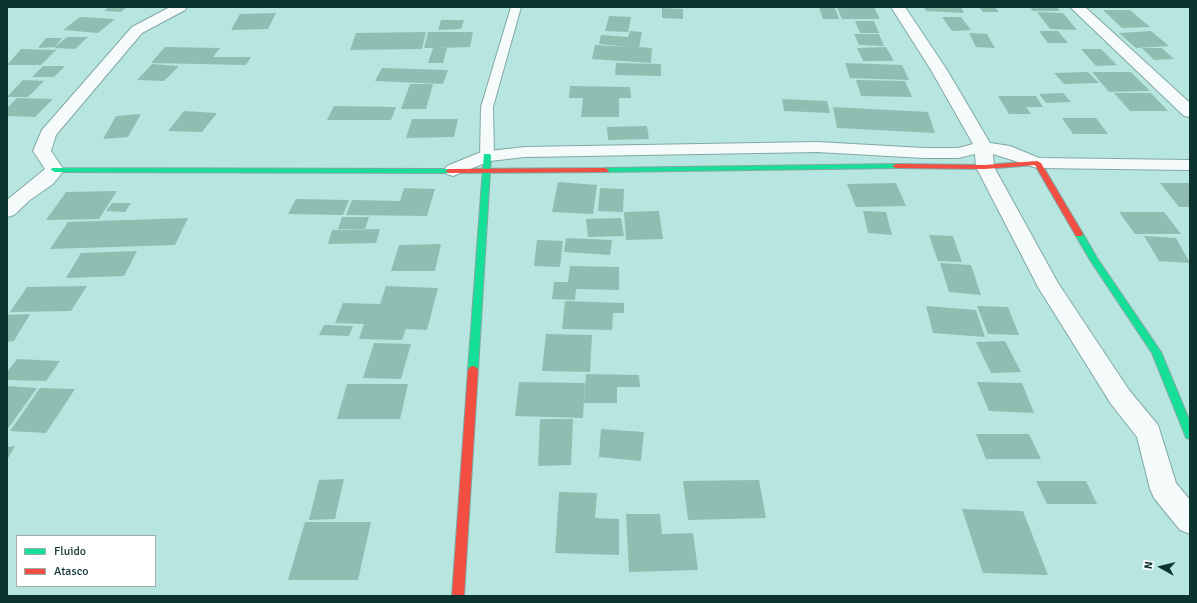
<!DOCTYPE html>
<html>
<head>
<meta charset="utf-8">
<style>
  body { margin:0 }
  #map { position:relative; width:1197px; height:603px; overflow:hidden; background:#b7e6e0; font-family:Signika,sans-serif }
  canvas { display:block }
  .frame { position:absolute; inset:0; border:8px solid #0d332f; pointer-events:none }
  .legend { position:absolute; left:16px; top:535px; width:140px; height:52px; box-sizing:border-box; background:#fff; border:1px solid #9eadac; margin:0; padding:5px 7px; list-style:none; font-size:12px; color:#0d332f }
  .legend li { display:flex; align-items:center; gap:8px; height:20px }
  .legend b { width:20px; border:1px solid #9eadac }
  .north { position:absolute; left:1141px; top:547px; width:40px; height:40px; -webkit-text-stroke:3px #fff; paint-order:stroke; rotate:278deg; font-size:11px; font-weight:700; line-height:16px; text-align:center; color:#0d332f }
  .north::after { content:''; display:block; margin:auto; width:14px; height:18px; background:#0d332f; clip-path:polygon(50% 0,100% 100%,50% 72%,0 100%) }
</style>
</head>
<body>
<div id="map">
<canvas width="1197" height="603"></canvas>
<div class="frame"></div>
<ul class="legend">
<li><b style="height:5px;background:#16e098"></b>Fluido</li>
<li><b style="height:5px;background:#f24e42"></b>Atasco</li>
</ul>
<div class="north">N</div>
</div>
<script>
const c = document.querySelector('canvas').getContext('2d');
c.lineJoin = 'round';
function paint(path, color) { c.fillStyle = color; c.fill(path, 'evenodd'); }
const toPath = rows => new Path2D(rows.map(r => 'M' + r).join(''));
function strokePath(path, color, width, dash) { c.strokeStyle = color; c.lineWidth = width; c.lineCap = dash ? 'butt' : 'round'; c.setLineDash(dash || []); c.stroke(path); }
paint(toPath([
  [109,7,127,7,121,12,104,11],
  [819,7,835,8,839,19,823,19],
  [837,7,874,7,880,19,842,19],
  [924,7,961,7,964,13,926,11],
  [979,7,995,7,999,12,983,12],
  [1030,7,1057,7,1060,11,1033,11],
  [662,8,683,9,683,19,662,18],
  [1103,10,1130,10,1150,27,1122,28],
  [1037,12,1063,13,1077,30,1050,29],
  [276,13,268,29,231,30,240,14],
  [609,16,631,17,628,32,605,31],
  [80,17,115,19,98,33,63,30],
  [942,17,961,17,971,30,952,31],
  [441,20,464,20,461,29,438,30],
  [855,21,874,21,879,33,860,33],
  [630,31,642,32,639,47,652,48,651,63,592,59,595,45,629,47,599,44,601,35,628,37],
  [1039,31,1058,31,1068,43,1048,43],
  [1151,31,1169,46,1136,48,1119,33],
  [426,32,422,49,350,50,356,33],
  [428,32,473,32,470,47,438,48,447,48,443,63,428,63,433,48,424,48],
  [969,33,987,34,995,48,976,47],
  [854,34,879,34,884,46,859,45],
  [67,37,88,37,75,49,54,48],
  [46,38,62,38,55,47,38,48],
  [165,47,220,48,213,57,251,57,246,65,151,63],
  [886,47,894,61,863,61,857,48],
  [1142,48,1162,48,1174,59,1154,60],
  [21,49,53,50,57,49,41,65,7,65],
  [1081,49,1101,49,1117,65,1096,66],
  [616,63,661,64,661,76,615,75],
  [845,63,902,65,909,80,850,78],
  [152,64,179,66,164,81,137,80],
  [43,66,65,66,54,77,32,77],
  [382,68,448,70,443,84,375,81],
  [1088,72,1099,83,1064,84,1054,73],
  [1092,72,1131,72,1150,91,1109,92],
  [23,80,44,81,28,97,7,97],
  [856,80,905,81,912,97,861,96],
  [410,84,433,84,426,109,401,109],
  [570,86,630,87,631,98,619,98,619,117,581,117,583,98,569,98],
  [1063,93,1071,102,1046,103,1039,94],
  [1114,93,1151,93,1168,111,1130,111],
  [998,96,1036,96,1043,107,1026,107,1031,114,1009,114],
  [17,98,53,99,35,117,7,116,7,108],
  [782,99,827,101,830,113,784,111],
  [334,106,396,107,391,120,327,120],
  [833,107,928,112,935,133,837,128],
  [184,111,217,113,202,132,168,131],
  [141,114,128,137,103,139,116,116],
  [1062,118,1096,118,1108,134,1073,134],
  [412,119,458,119,454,137,406,138],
  [647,126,649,139,608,140,607,127],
  [558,182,597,185,593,214,552,212],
  [896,183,906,206,856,207,847,184],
  [1160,183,1190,183,1190,207,1179,207],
  [404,188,435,189,427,216,346,215,352,200,400,201],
  [600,188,624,189,623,212,598,211],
  [117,191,99,219,46,220,66,192],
  [296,199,349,200,343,215,288,214],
  [112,203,131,203,125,212,106,211],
  [659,211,663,239,626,240,624,212],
  [863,211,886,212,892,235,868,233],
  [1119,212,1164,212,1181,234,1135,234],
  [342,217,369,217,365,229,338,229],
  [188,218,175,245,50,249,68,222],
  [621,218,624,236,588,237,586,219],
  [380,229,376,243,328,244,332,230],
  [929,235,953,236,962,262,938,261],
  [1144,236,1176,238,1190,263,1159,261],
  [566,238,612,240,610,255,564,252],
  [537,240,563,241,560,267,534,266],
  [441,244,435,271,391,271,399,245],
  [137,251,124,276,66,278,81,253],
  [940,263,971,265,981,295,949,292],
  [570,266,619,267,619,290,576,289,575,300,552,299,554,282,568,282],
  [87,286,71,311,10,312,27,287],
  [386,286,438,288,427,330,406,329,402,340,359,339,364,324,335,323,343,303,380,304],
  [565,301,624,303,624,313,613,313,612,330,562,329],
  [926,306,976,310,985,337,933,333],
  [977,306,1008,307,1019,335,988,334],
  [30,314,14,341,7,342,7,315],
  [324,325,353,326,349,336,319,335],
  [546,334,592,335,590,372,542,371],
  [1005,341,1021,372,991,373,976,342],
  [374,343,411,344,401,379,363,378],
  [17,359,60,361,46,381,7,380,7,372],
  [586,374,639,375,640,387,617,387,617,403,584,403],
  [519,382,585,383,583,418,515,416],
  [977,382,1022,383,1034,413,989,411],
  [347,384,408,384,400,419,337,419],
  [7,386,37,388,7,430],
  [40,388,75,389,46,433,10,431],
  [540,419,573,419,571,465,538,466],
  [601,429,644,432,641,461,599,457],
  [976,434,1029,434,1041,459,986,459],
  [15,446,7,460,7,447],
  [344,479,335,519,309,520,319,480],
  [759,480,766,518,688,520,683,481],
  [1036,481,1086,481,1097,504,1047,504],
  [559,492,597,493,595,518,619,519,619,555,555,553],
  [962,509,1023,511,1048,575,983,573],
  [626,514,660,514,662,534,693,533,698,570,629,572],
  [305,522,371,522,358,580,288,580]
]), '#90bdb2');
const lane = toPath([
  [511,7,521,7,493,107,494,156,487,160,480,156,481,107,511,7]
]);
const street = toPath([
  [170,7,187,7,185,10,142,33,56,135,51,151,64,170,61,174,53,184,30,200,14,215,7,217,7,200,45,169,33,151,42,130,132,27,170,7],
  [891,7,905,7,947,70,990,143,1010,146,1039,158,1190,160,1190,170,1037,168,993,154,994,167,1058,283,1129,390,1158,425,1176,483,1190,500,1190,534,1180,530,1154,498,1150,489,1137,437,1111,404,1038,287,976,167,975,154,958,158,924,158,817,152,525,157,490,161,453,176,447,174,444,170,447,166,481,152,525,147,817,142,924,148,958,148,973,144,931,70,891,7],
  [1070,7,1085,7,1190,103,1190,117,1184,116,1070,7]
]);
const fast = toPath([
  [484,154,490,154,491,156,478,370,476,373,473,374,470,373,468,370,484,154],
  [896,164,899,164,899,168,605,172,601,170,605,168,896,164],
  [52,168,449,169,453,171,449,173,55,172,51,170,52,168],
  [1079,231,1082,232,1097,258,1161,352,1190,422,1190,439,1186,438,1185,435,1152,353,1090,260,1075,234,1079,231]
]);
const jam = toPath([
  [1037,161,1041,163,1083,234,1082,236,1076,236,1035,165,985,169,896,168,892,166,896,164,985,165,1037,161],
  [605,168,609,170,608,172,449,173,445,171,449,169,605,168],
  [473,366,476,367,478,370,464,596,452,596,468,370,470,367,473,366]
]);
strokePath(lane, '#82a8a4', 2);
strokePath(street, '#82a8a4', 2);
strokePath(fast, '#82a8a4', 2);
strokePath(jam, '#82a8a4', 2);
paint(lane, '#f4fbfa');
paint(street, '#f4fbfa');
paint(fast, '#16e098');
paint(jam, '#f24e42');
</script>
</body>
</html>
